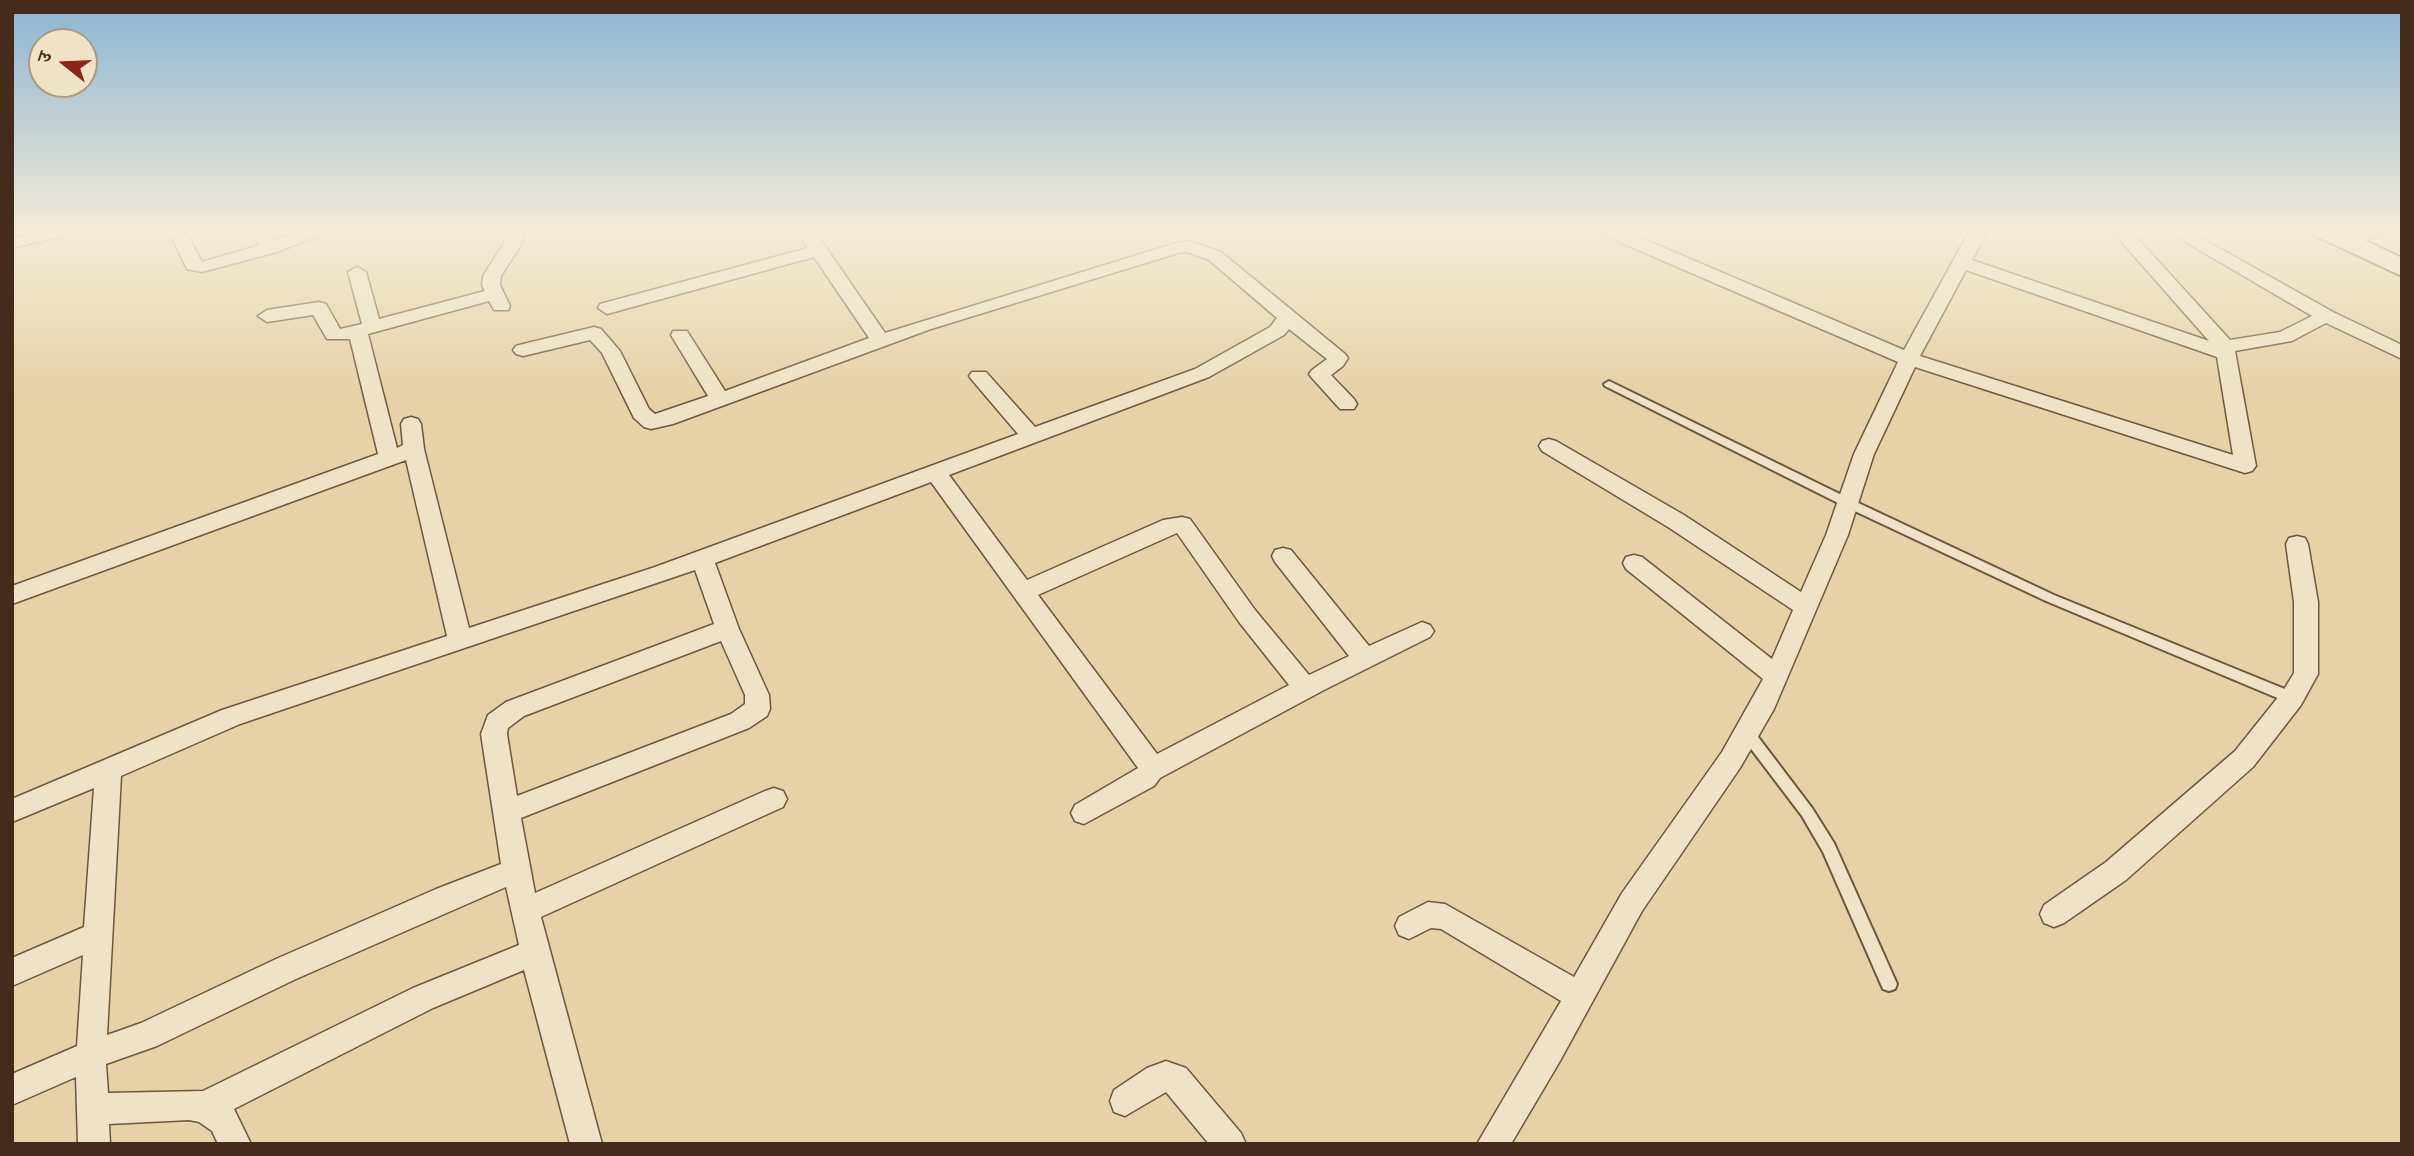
<!DOCTYPE html>
<html>
<head>
<meta charset="utf-8">
<style>
  body { margin:0 }
  #map { position:relative; width:2414px; height:1156px; overflow:hidden; background:#e7d2a7; font-family:"IM FELL Great Primer","Noto Serif Devanagari",serif }
  canvas { display:block }
  .frame { position:absolute; inset:0; border:14px solid #452b1b; pointer-events:none }
  .north { position:absolute; left:28px; top:28px; width:70px; height:70px; box-sizing:border-box; background:#efe2c6; border:2px solid #ab9982; border-radius:50%; rotate:288deg; font-size:19px; font-weight:700; line-height:28px; text-align:center; color:#452b1b }
  .north::after { content:''; display:block; margin:auto; width:24px; height:32px; background:#8f2418; clip-path:polygon(50% 0,100% 100%,50% 72%,0 100%) }
</style>
</head>
<body>
<div id="map">
<canvas width="2414" height="1156"></canvas>
<div class="frame"></div>
<div class="north">उ</div>
</div>
<script>
const c = document.querySelector('canvas').getContext('2d');
c.lineJoin = 'round';
const toPath = rows => new Path2D(rows.map(r => 'M' + r).join(''));
function strokePath(path, color, width, dash) { c.strokeStyle = color; c.lineWidth = width; c.lineCap = dash ? 'butt' : 'round'; c.setLineDash(dash || []); c.stroke(path); }
function paint(path, color) { c.fillStyle = color; c.fill(path, 'evenodd'); }
const lane = toPath([
  [1609,381,1852,500,2054,595,2297,694,2299,698,2297,702,2292,703,2287,702,2046,601,1844,506,1605,386,1604,384,1609,381],
  [1747,727,1752,729,1812,808,1834,843,1897,984,1895,989,1889,991,1883,989,1823,852,1802,816,1742,737,1740,733,1742,729,1747,727]
]);
const street = toPath([
  [45,230,77,230,74,234,12,248,12,238,45,230],
  [161,230,185,231,202,262,260,245,249,230,267,230,274,240,300,230,325,230,322,234,277,252,202,272,187,269,172,238,161,230],
  [506,230,524,230,522,243,501,276,500,285,510,306,508,310,494,310,489,301,368,334,397,448,403,445,401,424,404,419,411,417,418,419,421,424,424,449,469,628,655,567,1018,434,972,380,969,376,972,372,986,372,1035,427,1195,369,1270,327,1277,318,1209,260,1187,252,1178,253,931,329,673,424,651,429,644,427,634,418,602,353,590,340,523,356,516,354,513,350,516,346,523,344,594,327,601,329,620,351,649,409,655,414,708,396,671,335,673,331,687,331,725,391,869,338,814,257,607,314,598,308,600,304,808,248,796,230,814,230,885,333,1176,243,1189,241,1221,252,1345,354,1348,358,1343,366,1331,375,1354,399,1357,404,1354,409,1340,409,1312,378,1309,374,1312,370,1327,359,1289,329,1284,335,1209,377,949,475,1027,580,1163,520,1182,517,1190,519,1255,610,1309,675,1349,656,1275,562,1272,556,1275,550,1283,548,1291,550,1369,646,1422,622,1430,625,1434,631,1430,637,1324,690,1160,778,1154,786,1084,824,1075,821,1071,813,1075,805,1138,768,931,482,715,563,739,629,769,695,770,709,767,716,749,728,521,818,535,893,765,791,774,788,783,791,787,799,783,807,541,917,602,1144,570,1144,524,970,433,1008,234,1109,251,1144,218,1144,212,1131,199,1122,189,1120,109,1124,110,1144,78,1144,76,1077,12,1105,12,1074,77,1046,83,955,12,986,12,958,84,927,94,788,12,822,12,799,222,710,447,636,406,460,12,604,12,586,378,454,350,339,327,339,313,315,267,322,258,316,267,310,319,302,326,304,340,329,362,324,348,272,357,267,366,272,379,319,485,291,482,285,483,276,504,243,506,230],
  [1177,533,1239,622,1289,685,1157,754,1038,595,1177,533],
  [695,570,714,624,506,702,488,715,481,734,501,864,436,889,276,959,141,1023,107,1035,121,776,240,724,695,570],
  [721,641,745,695,745,704,731,714,517,796,507,734,508,728,524,716,721,641],
  [506,887,519,945,413,988,203,1091,108,1093,106,1064,157,1046,296,979,506,887],
  [1598,230,1622,230,1904,350,1970,230,1988,230,1972,260,2209,341,2111,230,2130,230,2230,340,2280,332,2312,316,2165,230,2187,230,2333,312,2402,345,2402,359,2326,323,2292,341,2235,351,2256,466,2252,471,2245,473,1915,367,1874,454,1848,535,1774,709,1740,768,1642,911,1560,1061,1511,1144,1477,1144,1561,1001,1441,929,1431,928,1409,939,1399,935,1395,926,1399,917,1428,902,1445,904,1574,977,1622,893,1722,752,1763,679,1626,569,1623,563,1626,557,1634,555,1642,557,1772,659,1793,610,1668,527,1542,451,1539,446,1542,441,1549,439,1556,441,1684,515,1801,592,1826,535,1854,454,1898,362,1601,234,1598,230],
  [1966,270,2217,357,2233,455,1920,356,1966,270],
  [2362,230,2387,230,2384,234,2347,247,2338,242,2341,238,2362,230],
  [2297,536,2305,538,2308,544,2318,602,2318,674,2301,705,2253,767,2126,880,2064,923,2054,927,2044,923,2040,914,2044,905,2106,862,2235,751,2283,691,2294,673,2294,602,2286,544,2289,538,2297,536],
  [1166,1061,1186,1068,1241,1133,1246,1144,1209,1144,1166,1092,1125,1116,1114,1112,1110,1101,1114,1090,1147,1068,1166,1061]
]);
const secondary = toPath([
  [2310,230,2343,230,2402,258,2402,276,2314,235,2310,230]
]);
strokePath(lane, '#6e553e', 4);
strokePath(street, '#6e553e', 3);
strokePath(secondary, '#452b1b', 4);
paint(lane, '#efe2c6');
paint(street, '#efe2c6');
paint(secondary, '#efe2c6');
const sky = c.createLinearGradient(0, 0, 0, 392);
sky.addColorStop(0, '#8ab4d3');
sky.addColorStop(0.59, '#f4ebd7');
sky.addColorStop(1, '#f4ebd700');
c.fillStyle = sky;
c.fillRect(0, 0, 2414, 392);
</script>
</body>
</html>
